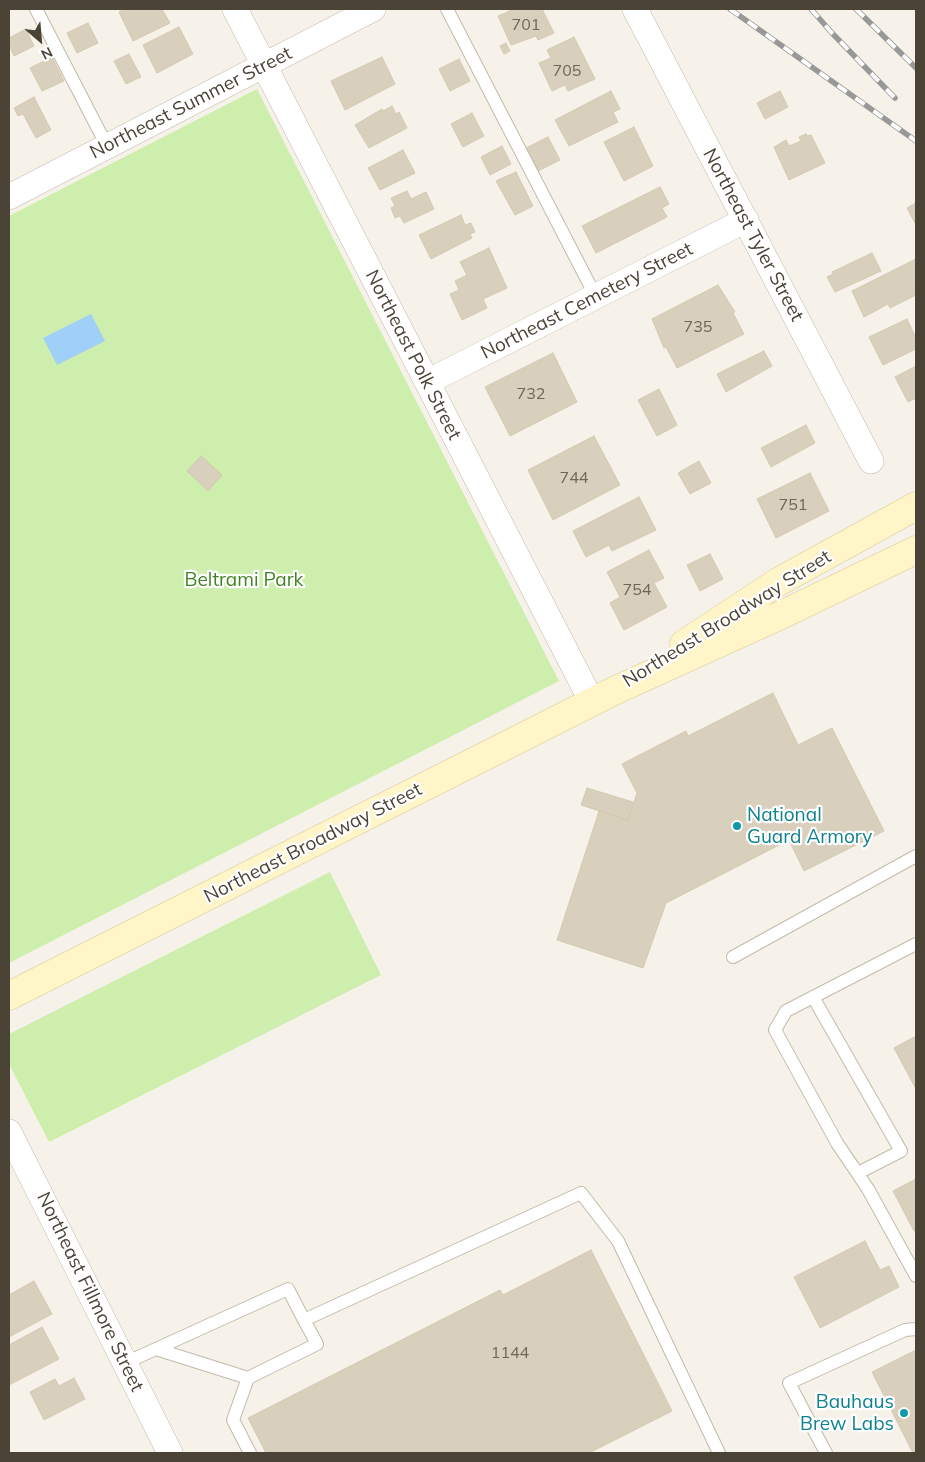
<!DOCTYPE html>
<html>
<head>
<meta charset="utf-8">
<style>
  body { margin:0 }
  #map { position:relative; width:925px; height:1462px; overflow:hidden; background:#f6f2e9; font-family:Mulish,sans-serif }
  canvas { display:block }
  .frame { position:absolute; inset:0; border:10px solid #4a4336; pointer-events:none }
  .north { position:absolute; left:15px; top:15px; width:50px; height:50px; -webkit-text-stroke:4px #fff; paint-order:stroke; rotate:153deg; font-size:14px; font-weight:700; line-height:20px; text-align:center; color:#4a4336 }
  .north::after { content:''; display:block; margin:auto; width:18px; height:22px; background:#4a4336; clip-path:polygon(50% 0,100% 100%,50% 72%,0 100%) }
</style>
</head>
<body>
<div id="map">
<canvas width="925" height="1462"></canvas>
<div class="frame"></div>
<div class="north">N</div>
</div>
<script>
const c = document.querySelector('canvas').getContext('2d');
c.lineJoin = 'round';
function paint(path, color) { c.fillStyle = color; c.fill(path, 'evenodd'); }
const toPath = rows => new Path2D(rows.map(r => 'M' + r).join(''));
function strokePath(path, color, width, dash) { c.strokeStyle = color; c.lineWidth = width; c.lineCap = dash ? 'butt' : 'round'; c.setLineDash(dash || []); c.stroke(path); }
function label(font, color, halo, rows, align = 'center') {
  c.font = font + ' Mulish,sans-serif'; c.lineWidth = 4.5; c.setLineDash([]); c.textBaseline = 'middle'; c.strokeStyle = halo; c.fillStyle = color; for (const [text, x, y, turn = 0] of rows) {
    c.save(); c.translate(x, y); c.rotate((+turn || 0) * Math.PI / 180); c.textAlign = isNaN(turn) ? turn : align; if (halo) c.strokeText(text, 0, 0); c.fillText(text, 0, 0); c.restore();
  }
}
paint(toPath([
  [257,89,559,681,9,963,9,216],
  [330,872,381,975,49,1142,9,1064,9,1034]
]), '#ceeeae');
paint(toPath([
  [91,314,105,341,57,365,43,338]
]), '#a0cff7');
const building = toPath([
  [125,9,162,9,170,23,133,41,119,12,125,9],
  [509,9,542,9,554,33,538,40,536,36,511,45,498,16,510,11,509,9],
  [88,23,98,43,77,53,67,33,88,23],
  [179,27,193,54,157,73,143,45,179,27],
  [26,29,34,46,14,56,9,45,9,38,26,29],
  [574,37,595,79,568,91,565,85,552,91,539,63,551,58,547,50,574,37],
  [506,43,510,51,504,54,500,46,506,43],
  [129,54,141,77,126,84,114,61,129,54],
  [52,57,64,81,42,91,30,68,52,57],
  [382,57,395,84,345,110,331,81,382,57],
  [459,59,470,81,450,91,439,69,459,59],
  [611,91,620,109,613,112,618,122,569,146,555,120,611,91],
  [780,91,788,107,765,119,757,103,780,91],
  [34,97,51,130,36,138,23,114,18,116,14,108,34,97],
  [392,106,396,114,399,112,407,128,369,148,355,125,382,109,383,111,392,106],
  [472,113,484,136,463,147,451,124,472,113],
  [634,127,653,166,624,181,604,142,634,127],
  [806,134,807,136,811,135,825,163,789,180,774,147,786,140,789,146,801,141,799,137,806,134],
  [548,137,560,160,538,171,526,148,548,137],
  [502,146,511,164,490,175,481,157,502,146],
  [403,150,415,173,380,190,368,168,403,150],
  [516,172,533,206,515,215,496,181,516,172],
  [660,187,669,204,662,208,667,217,596,253,582,226,660,187],
  [407,191,411,199,426,192,434,209,404,223,400,216,395,218,391,208,395,206,391,198,407,191],
  [916,203,916,225,907,208,916,203],
  [461,215,465,225,471,223,475,232,470,234,472,238,431,259,419,235,461,215],
  [489,248,507,288,483,299,487,308,462,320,450,294,459,290,455,281,467,275,460,262,489,248],
  [872,253,881,271,835,292,827,277,833,274,832,272,872,253],
  [916,259,916,295,890,308,888,304,864,317,852,291,916,259],
  [718,285,735,312,733,313,744,334,677,368,666,347,664,348,652,319,718,285],
  [907,319,916,338,916,349,883,365,869,337,907,319],
  [764,351,772,366,726,392,717,374,764,351],
  [553,353,577,402,510,436,485,387,553,353],
  [916,366,916,398,908,402,895,377,916,366],
  [659,389,677,425,657,436,638,400,659,389],
  [806,425,815,443,771,467,761,448,806,425],
  [594,436,620,485,553,520,528,470,594,436],
  [201,456,222,475,208,491,187,471,201,456],
  [699,461,711,483,690,494,678,473,699,461],
  [810,473,829,511,776,538,757,499,810,473],
  [639,497,656,530,612,551,609,545,586,557,573,531,639,497],
  [649,550,664,578,654,583,667,607,624,630,610,603,620,597,607,572,649,550],
  [710,554,723,579,700,591,687,565,710,554],
  [773,693,798,745,832,728,884,831,804,871,789,840,666,903,643,968,557,940,599,811,628,820,637,793,622,764,686,731,688,736,773,693],
  [587,788,633,802,628,820,581,805,587,788],
  [916,1036,916,1089,894,1048,916,1036],
  [916,1179,916,1230,914,1231,893,1191,916,1179],
  [865,1241,880,1270,889,1266,899,1287,820,1328,794,1277,865,1241],
  [591,1250,672,1411,589,1453,266,1453,248,1418,500,1290,503,1295,591,1250],
  [34,1281,52,1314,9,1337,9,1295,34,1281],
  [42,1327,59,1359,9,1385,9,1345,42,1327],
  [916,1350,916,1453,913,1453,872,1372,916,1350],
  [74,1378,85,1399,44,1420,30,1392,55,1379,59,1386,74,1378]
]);
paint(building, '#d9cfbd');
strokePath(building, '#d4c8af', 1);
const lane = toPath([
  [36,9,107,146],
  [447,9,596,297],
  [916,944,786,1011,775,1030,837,1143,868,1189,916,1276],
  [733,957,916,856],
  [813,997,901,1151,858,1173],
  [156,1349,248,1378,317,1344,304,1320],
  [125,1363,288,1289,304,1320,581,1193,618,1241,719,1453],
  [248,1378,233,1420,250,1453],
  [826,1453,789,1383,905,1330,916,1329]
]);
const street = toPath([
  [235,9,592,702],
  [635,9,871,461],
  [9,197,373,9],
  [427,382,746,220],
  [9,1132,170,1453]
]);
const secondary = toPath([
  [684,644,778,582,916,506],
  [9,996,616,690,781,615,916,550]
]);
strokePath(lane, '#c2bbaa', 14);
strokePath(street, '#c2bbaa', 26);
strokePath(secondary, '#daca94', 29);
strokePath(lane, '#fff', 12);
strokePath(street, '#fff', 25);
strokePath(secondary, '#fff5c9', 28);
const rail = toPath([
  [730,9,916,141],
  [811,9,832,33,895,98],
  [856,9,916,68]
]);
strokePath(rail, '#989898', 5.5);
strokePath(rail, '#fff', 4, [11]);
for (const [x, y, r, color] of [
  [737,826,5,"#0f9aa8"],
  [904,1413,5,"#0f9aa8"]
]) { const dot = new Path2D(); dot.arc(x, y, r, 0, 2 * Math.PI); c.fillStyle = color; c.fill(dot); strokePath(dot, '#fff', 2); }
label('16px', '#6e6658', null, [
  ["701",526,25],
  ["705",567,71],
  ["735",698,327],
  ["732",531,394],
  ["744",574,478],
  ["751",793,505],
  ["754",637,590],
  ["1144",510,1353]
]);
label('19px', '#4a4336', '#fff', [
  ["Northeast Summer Street",191,103,-27],
  ["Northeast Tyler Street",753,235,62],
  ["Northeast Cemetery Street",587,301,-27],
  ["Northeast Polk Street",413,355,63],
  ["Northeast Broadway Street",727,619,-32],
  ["Northeast Broadway Street",313,843,-27],
  ["Northeast Fillmore Street",90,1292,64]
]);
label('19px', '#428322', '#fff', [
  ["Beltrami Park",244,580]
]);
label('19px', '#0d838f', '#fff', [
  ["National",747,815],
  ["Guard Armory",747,837],
  ["Bauhaus",894,1402,"right"],
  ["Brew Labs",894,1424,"right"]
], 'left');
</script>
</body>
</html>
